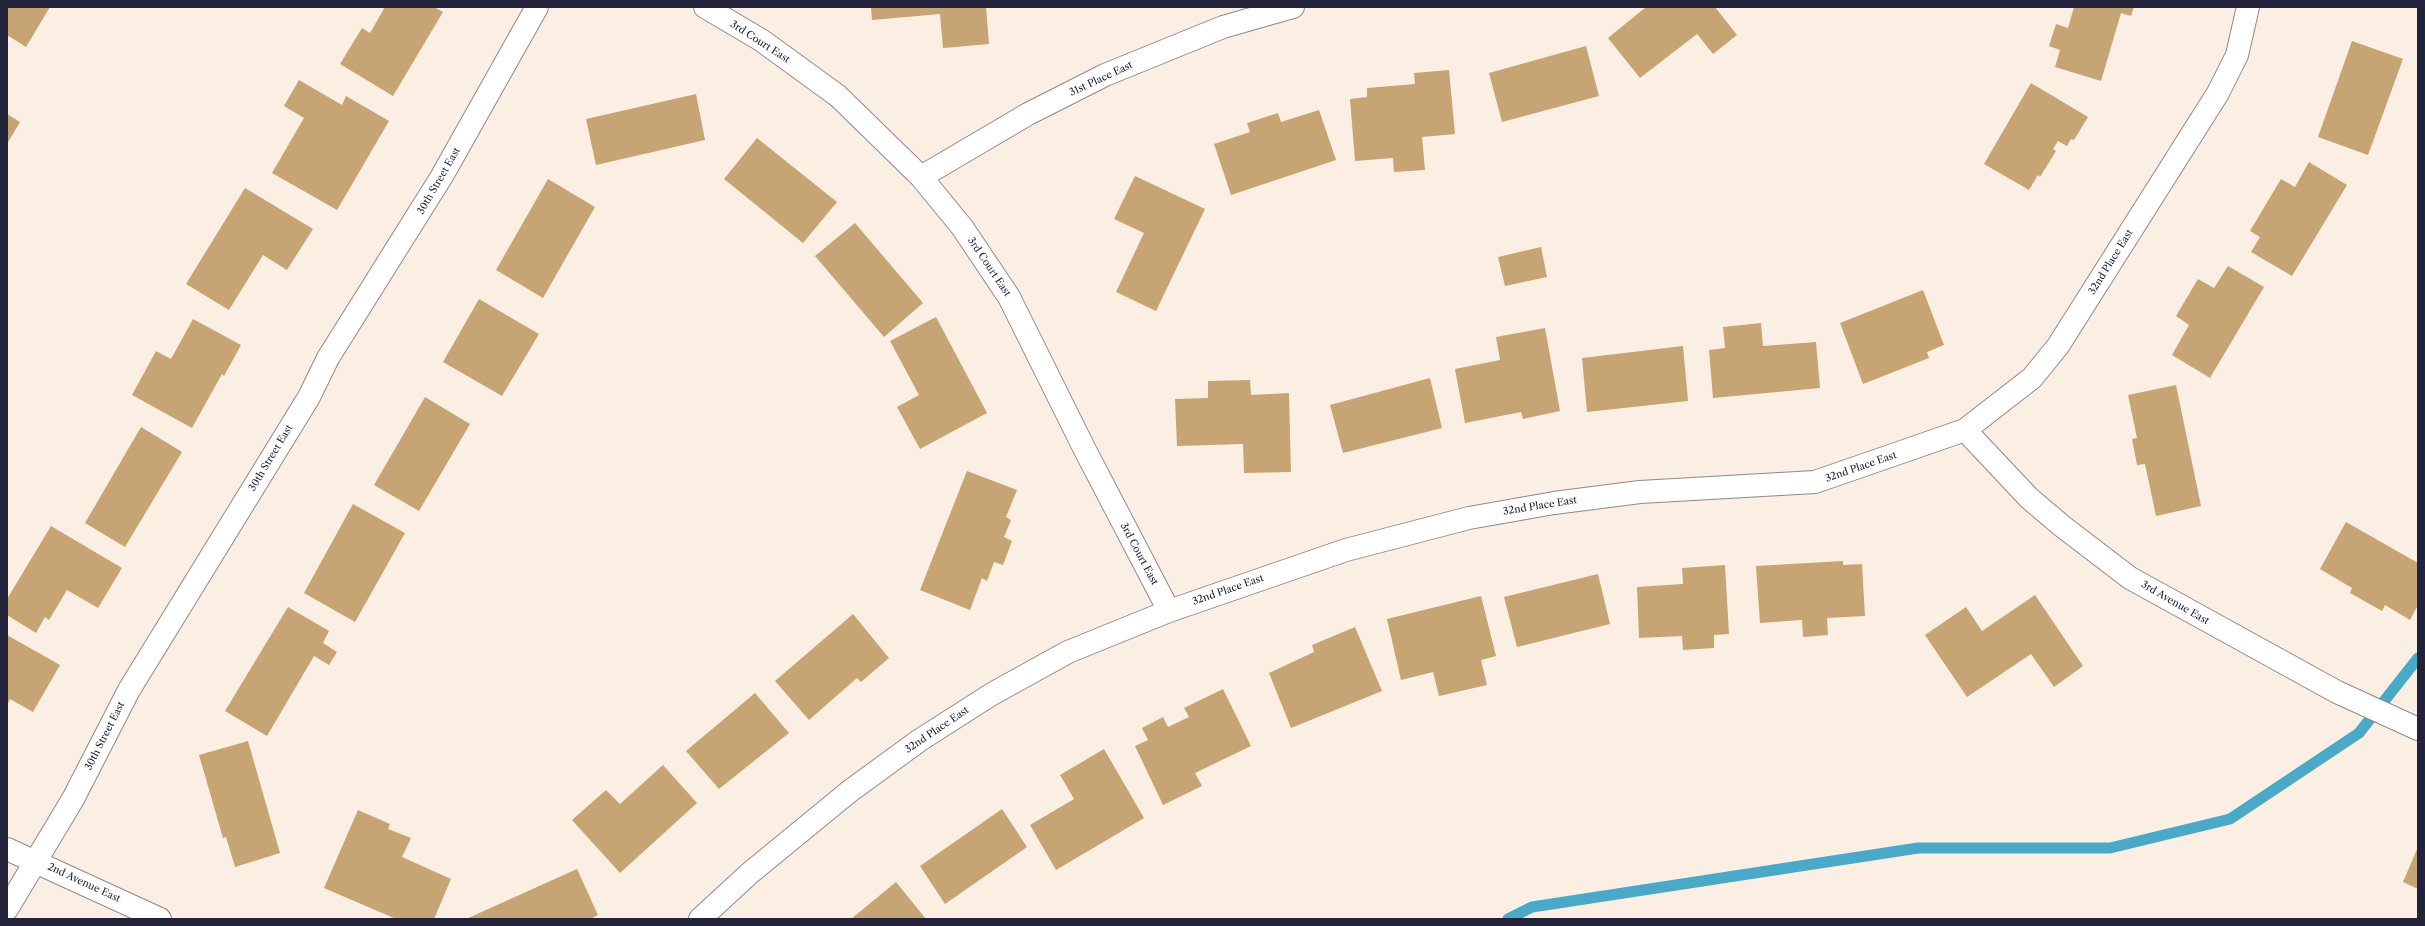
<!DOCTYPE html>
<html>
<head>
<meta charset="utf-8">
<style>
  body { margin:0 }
  #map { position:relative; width:2425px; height:926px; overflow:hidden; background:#faefe2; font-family:"Libre Caslon Text",serif }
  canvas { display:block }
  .frame { position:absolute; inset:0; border:8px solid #22223b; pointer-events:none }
</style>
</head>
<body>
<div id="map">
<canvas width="2425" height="926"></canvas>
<div class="frame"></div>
</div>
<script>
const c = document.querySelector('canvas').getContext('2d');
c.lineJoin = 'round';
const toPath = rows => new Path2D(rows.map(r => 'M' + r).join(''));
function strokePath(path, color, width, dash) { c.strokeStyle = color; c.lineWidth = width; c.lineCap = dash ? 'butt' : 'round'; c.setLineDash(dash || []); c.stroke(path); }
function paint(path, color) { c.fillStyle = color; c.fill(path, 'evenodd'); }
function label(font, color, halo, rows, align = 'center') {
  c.font = font + ' "Libre Caslon Text",serif'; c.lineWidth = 4; c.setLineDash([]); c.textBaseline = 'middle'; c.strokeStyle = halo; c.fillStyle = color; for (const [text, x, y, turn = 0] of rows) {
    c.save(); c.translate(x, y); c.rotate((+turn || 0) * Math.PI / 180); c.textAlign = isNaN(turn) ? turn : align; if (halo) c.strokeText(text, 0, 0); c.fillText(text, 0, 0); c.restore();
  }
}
strokePath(toPath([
  [1508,919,1532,907,1918,848,2110,848,2230,819,2359,733,2418,658]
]), '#49a9c8', 11);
paint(toPath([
  [7,7,50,7,26,47,7,35],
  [385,7,434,7,443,12,393,96,340,64,362,28,370,33],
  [871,7,986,7,989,44,943,48,940,14,872,20],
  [1646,7,1715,7,1737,35,1713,54,1697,34,1640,78,1608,38],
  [2074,7,2134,7,2131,16,2121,13,2101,81,2055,67,2060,50,2049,46,2056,24,2068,28],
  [2352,41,2403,59,2368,155,2318,137],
  [1586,46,1599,96,1502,122,1489,73],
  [1449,70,1455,134,1422,137,1425,170,1394,172,1393,158,1355,161,1350,99,1367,97,1367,88,1415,84,1414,73],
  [299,80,342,105,346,96,389,121,337,210,272,173,304,118,284,106],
  [2031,83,2088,117,2074,140,2071,139,2067,146,2058,141,2053,149,2056,151,2040,177,2038,175,2029,190,1984,164],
  [696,94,705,140,596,165,586,119],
  [1319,110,1336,160,1231,195,1214,144,1250,132,1247,123,1278,113,1281,122],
  [7,114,20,122,7,144],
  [757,138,837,202,803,243,724,179],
  [2309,162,2347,185,2292,276,2251,252,2260,237,2250,231,2281,179,2295,187],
  [1135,176,1205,209,1156,311,1116,292,1144,233,1114,219],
  [548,179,595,207,543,298,496,270],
  [245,188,313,229,287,270,263,255,229,310,186,284],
  [855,223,923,303,884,337,815,256],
  [1541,247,1547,277,1505,286,1498,257],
  [2228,266,2264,287,2210,378,2172,355,2189,325,2176,316,2198,279,2214,288],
  [1923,290,1944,345,1927,352,1929,358,1863,384,1840,323],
  [479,299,539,334,502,396,443,362],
  [936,317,987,413,920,449,897,407,919,395,890,341],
  [193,319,241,345,224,376,222,374,192,428,132,395,156,351,171,359],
  [1761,323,1763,346,1816,342,1820,388,1713,398,1709,350,1725,348,1723,327],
  [1545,328,1560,411,1523,419,1521,412,1465,423,1455,369,1500,360,1496,337],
  [1683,346,1688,401,1587,412,1582,358],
  [1430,378,1442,428,1343,453,1330,405],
  [1250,380,1251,395,1289,393,1291,472,1244,473,1243,444,1177,446,1175,399,1208,398,1208,381],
  [2176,385,2201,506,2156,516,2145,464,2137,465,2132,439,2137,438,2128,395],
  [425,397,470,424,419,511,374,485],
  [141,427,182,452,125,547,85,523],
  [967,471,1017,490,1006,517,1011,520,1004,537,1012,541,1003,565,994,562,987,581,982,578,970,610,920,590],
  [353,504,405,533,355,622,304,593],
  [2346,522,2418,563,2418,605,2410,620,2385,605,2382,611,2350,593,2352,588,2320,569],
  [51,526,122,568,98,608,67,590,49,620,45,617,36,633,7,615,7,599],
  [1843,561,1843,565,1862,564,1865,616,1827,618,1828,635,1803,637,1802,620,1760,623,1756,566],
  [1725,565,1729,634,1714,635,1714,648,1683,650,1682,636,1639,638,1637,587,1683,584,1682,568],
  [1598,574,1610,624,1517,647,1504,597],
  [2035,595,2083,666,2054,687,2031,654,1967,697,1925,635,1966,607,1982,631],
  [1481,596,1496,656,1481,660,1487,685,1439,696,1433,672,1401,680,1387,619],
  [288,607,329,631,323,643,337,652,329,665,314,656,267,736,225,711],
  [853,614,889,658,861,682,857,678,809,720,775,681],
  [1355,627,1382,691,1291,728,1269,673,1314,652,1312,645],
  [7,635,60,665,33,712,10,699,7,705],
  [1223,689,1251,746,1195,773,1202,786,1163,805,1135,746,1148,740,1142,728,1163,717,1168,727,1189,717,1184,708],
  [755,693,789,733,719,789,686,751],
  [248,741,280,853,235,867,226,837,223,838,199,755],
  [1104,749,1144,818,1056,870,1030,825,1074,799,1060,775],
  [663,765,697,803,620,873,572,820,606,790,620,804],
  [1002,809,1027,847,945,904,920,866],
  [358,810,390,824,388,829,411,838,402,857,451,879,434,919,396,919,324,888],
  [2418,847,2418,889,2403,882],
  [577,869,598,915,590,919,466,919],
  [896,882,926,919,851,919]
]), '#c7a473');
const minor = toPath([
  [705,7,761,40,838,96,921,177,962,227,1009,297,1085,450,1169,611],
  [921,177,1028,114,1105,75,1223,27,1293,7],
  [1965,430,2029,498,2062,526,2130,578,2337,692,2418,729],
  [7,849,160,919],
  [7,909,73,799,129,690,309,397,328,358,442,176,537,7],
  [700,919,750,873,850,791,920,740,992,694,1068,652,1169,611,1346,550,1469,518,1554,503,1640,492,1815,482,1965,430,2032,378,2058,346,2218,93,2237,55,2248,7]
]);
strokePath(minor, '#8e888e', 24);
strokePath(minor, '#fff', 22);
label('10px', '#22223b', '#fff', [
  ["3rd Court East",760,42,33],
  ["31st Place East",1101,79,-25],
  ["30th Street East",439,181,-60],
  ["32nd Place East",2111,262,-58],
  ["3rd Court East",989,267,56],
  ["30th Street East",271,458,-59],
  ["32nd Place East",1861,467,-19],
  ["32nd Place East",1540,506,-9],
  ["3rd Court East",1139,554,62],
  ["32nd Place East",1228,590,-19],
  ["3rd Avenue East",2175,603,30],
  ["32nd Place East",937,730,-34],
  ["30th Street East",105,736,-63],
  ["2nd Avenue East",84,883,25]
]);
</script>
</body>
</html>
